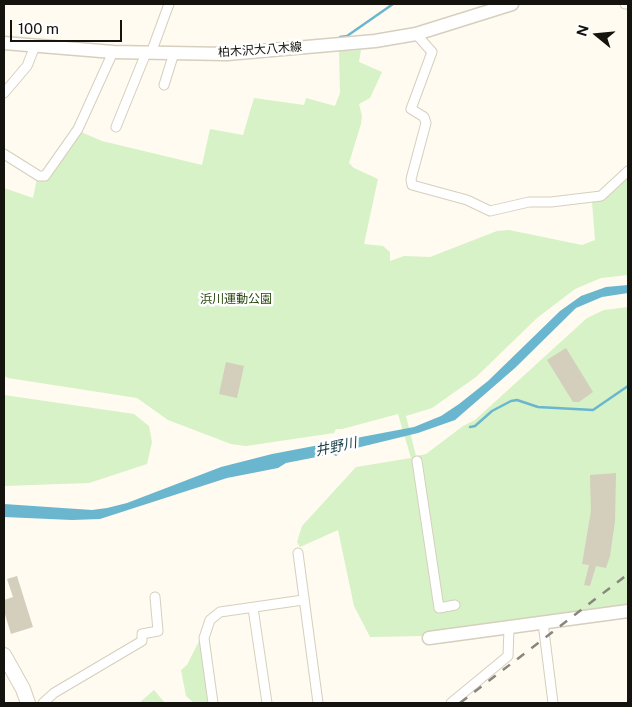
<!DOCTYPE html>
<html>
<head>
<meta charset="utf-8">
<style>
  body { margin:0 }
  #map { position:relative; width:632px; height:707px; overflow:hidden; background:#fffbf0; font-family:"Public Sans",sans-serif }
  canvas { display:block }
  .frame { position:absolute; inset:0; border:5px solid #15130d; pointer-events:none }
  .north { position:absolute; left:572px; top:10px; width:50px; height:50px; -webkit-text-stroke:4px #fff; paint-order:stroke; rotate:287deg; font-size:14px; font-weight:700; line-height:20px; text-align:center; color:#15130d }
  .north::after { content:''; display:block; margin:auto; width:18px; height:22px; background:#15130d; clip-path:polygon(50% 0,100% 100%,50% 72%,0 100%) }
  .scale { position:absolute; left:10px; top:20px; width:112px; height:22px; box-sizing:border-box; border:2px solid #15130d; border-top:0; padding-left:6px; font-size:15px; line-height:18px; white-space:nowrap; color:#15130d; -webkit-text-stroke:4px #fff; paint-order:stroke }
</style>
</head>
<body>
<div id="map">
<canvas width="632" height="707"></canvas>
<div class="frame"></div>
<div class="north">N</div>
<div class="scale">100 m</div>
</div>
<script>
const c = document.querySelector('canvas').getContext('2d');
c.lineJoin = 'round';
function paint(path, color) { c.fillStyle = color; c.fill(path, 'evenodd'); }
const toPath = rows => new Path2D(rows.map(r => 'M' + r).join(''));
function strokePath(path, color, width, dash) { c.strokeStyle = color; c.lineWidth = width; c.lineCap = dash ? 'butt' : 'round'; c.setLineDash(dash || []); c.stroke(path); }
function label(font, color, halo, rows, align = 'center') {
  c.font = font + ' "Public Sans","Noto Sans JP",sans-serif'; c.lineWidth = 5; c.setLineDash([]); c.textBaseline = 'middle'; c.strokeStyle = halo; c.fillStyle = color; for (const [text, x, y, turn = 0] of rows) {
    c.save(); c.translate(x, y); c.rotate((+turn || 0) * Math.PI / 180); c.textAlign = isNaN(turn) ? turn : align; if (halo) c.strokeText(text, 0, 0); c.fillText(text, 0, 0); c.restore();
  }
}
paint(toPath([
  [361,50,359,62,382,72,370,98,359,104,362,116,361,124,349,163,354,168,378,179,364,244,383,246,390,252,390,261,404,256,430,257,497,231,509,230,582,245,595,240,592,202,602,199,628,176,628,275,601,278,575,289,537,318,476,377,432,408,406,416,416,456,426,454,463,426,475,420,587,318,604,310,628,307,628,608,422,636,370,637,354,606,338,530,300,547,297,542,302,526,356,467,411,458,398,414,342,429,336,429,334,433,246,446,231,444,168,420,137,398,8,378,4,376,4,188,33,198,37,178,81,132,102,141,202,165,210,129,243,135,254,98,304,105,306,98,335,106,340,93,339,51],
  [4,395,134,414,149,426,152,442,147,464,89,483,4,486],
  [201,637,209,703,194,703,186,696,181,670,187,665],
  [154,690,165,703,139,703]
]), '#d6f2c6');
paint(toPath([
  [628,285,628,293,602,297,576,308,515,368,455,420,418,433,344,451,336,456,332,454,286,463,278,468,227,478,100,519,72,520,4,517,4,504,92,510,107,508,127,503,221,467,272,454,414,427,441,416,459,404,488,381,560,311,581,296,606,287]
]), '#6ab6ce');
strokePath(toPath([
  [340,37,347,36,393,4],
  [470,427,475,426,492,411,511,401,517,400,538,407,593,410,628,386]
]), '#6ab6ce', 2.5);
paint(toPath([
  [566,348,593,392,579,402,573,402,547,360],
  [226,362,244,366,237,398,219,394],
  [616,473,615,521,610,556,606,568,596,566,590,586,584,585,589,565,582,564,591,511,590,475],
  [17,576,33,627,11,634,4,611,4,600,13,597,7,579]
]), '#d4cebd');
const street = toPath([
  [625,4,628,4],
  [416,34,432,52,411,109,424,117,426,123,411,179,412,185,467,200,490,211,529,202,551,202,601,196,628,171],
  [151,53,169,4],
  [164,85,174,53],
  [4,93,27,66,35,46],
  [116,127,146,53],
  [4,154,39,176,45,176,78,129,113,52],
  [417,461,439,608,455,605],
  [298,553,318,703],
  [253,608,267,703],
  [543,623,553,703],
  [43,703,54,693,142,641,142,634,158,631,155,597],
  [213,703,204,638,210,620,220,612,303,600],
  [451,703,508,656,509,628]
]);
const secondary = toPath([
  [4,43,113,52,227,54,375,41,416,34,512,4],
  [429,638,628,611]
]);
const primary = toPath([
  [4,655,23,689,28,703]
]);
strokePath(street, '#d6cfbe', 11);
strokePath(secondary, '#d6cfbe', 15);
strokePath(primary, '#d6cfbe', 16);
strokePath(street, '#fff', 9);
strokePath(secondary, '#fff', 12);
strokePath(primary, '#fff', 14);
strokePath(toPath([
  [460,703,628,574]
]), '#89867e', 2.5, [9, 9]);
label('12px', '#15130d', '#fff', [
  ["柏木沢大八木線",260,50,-4]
]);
label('12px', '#27460e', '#fff', [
  ["浜川運動公園",236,299]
]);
label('italic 14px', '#1d404b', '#fff', [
  ["井野川",336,447,-12]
]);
</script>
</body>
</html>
